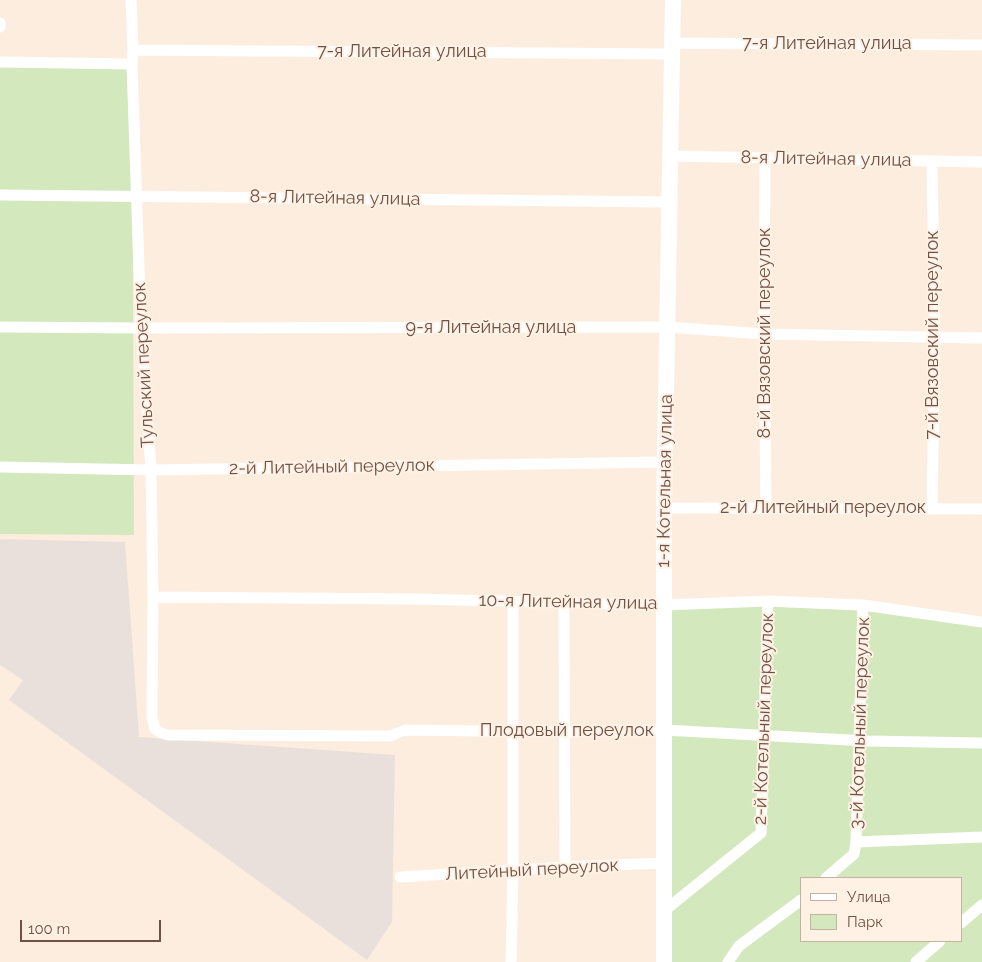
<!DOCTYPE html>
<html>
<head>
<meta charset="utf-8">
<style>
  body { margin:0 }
  #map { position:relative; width:982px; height:962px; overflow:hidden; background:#fceddf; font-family:Raleway,sans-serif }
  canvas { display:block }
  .legend { position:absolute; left:800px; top:877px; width:162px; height:65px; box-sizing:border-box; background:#fff1e4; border:1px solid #c6b1a5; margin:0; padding:6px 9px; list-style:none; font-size:15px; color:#715147 }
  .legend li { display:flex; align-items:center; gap:10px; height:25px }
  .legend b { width:25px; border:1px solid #c6b1a5 }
  .scale { position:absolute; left:20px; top:920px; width:141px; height:22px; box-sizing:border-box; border:2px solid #715147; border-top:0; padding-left:6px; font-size:15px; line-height:18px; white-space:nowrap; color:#715147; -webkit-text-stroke:4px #fff1e4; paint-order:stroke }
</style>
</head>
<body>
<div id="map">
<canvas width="982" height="962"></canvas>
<ul class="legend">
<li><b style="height:6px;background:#fff"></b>Улица</li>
<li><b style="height:14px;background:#d4e8be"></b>Парк</li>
</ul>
<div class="scale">100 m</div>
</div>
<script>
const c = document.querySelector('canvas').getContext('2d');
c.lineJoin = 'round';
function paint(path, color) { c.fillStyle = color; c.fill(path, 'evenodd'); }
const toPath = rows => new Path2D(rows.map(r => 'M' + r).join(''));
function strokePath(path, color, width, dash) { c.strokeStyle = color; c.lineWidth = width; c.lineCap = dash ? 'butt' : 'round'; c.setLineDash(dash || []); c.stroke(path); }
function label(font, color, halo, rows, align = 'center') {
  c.font = font + ' Raleway,sans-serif'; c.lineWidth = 4; c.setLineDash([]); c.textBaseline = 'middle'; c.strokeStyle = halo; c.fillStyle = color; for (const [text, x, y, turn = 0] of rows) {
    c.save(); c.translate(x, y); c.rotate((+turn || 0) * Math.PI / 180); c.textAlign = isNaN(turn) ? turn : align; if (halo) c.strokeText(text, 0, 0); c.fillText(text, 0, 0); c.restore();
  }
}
paint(toPath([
  [0,539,125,542,139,737,395,755,392,922,367,960,9,700,23,680,0,665]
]), '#eae0db');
paint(toPath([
  [132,64,134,535,0,534,0,67],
  [669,602,982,616,982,962,671,962],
  [801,878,961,878,961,941,801,941]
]), '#d4e8be');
strokePath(toPath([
  [131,0,133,50,132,64,141,328,151,470,153,597,152,717,155,729,161,733,168,735,390,736,405,730,564,732,664,730,867,741,982,743],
  [0,23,0,27],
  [672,43,982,45],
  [133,50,672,54],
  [0,62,132,64],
  [670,156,982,162],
  [765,158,764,334,766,508],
  [932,161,935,336,932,509],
  [0,195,670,202],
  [0,327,141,328,667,327,764,334,982,338],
  [0,467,151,470,665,462],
  [664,508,982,509],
  [153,597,416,599,664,605,768,601,863,605,982,622],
  [564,602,565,867],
  [856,842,863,605],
  [400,877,565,867,664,863],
  [826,878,854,854,856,842,982,837],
  [664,911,761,833,768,601],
  [961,923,982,905],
  [511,962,513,870,513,601],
  [728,962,739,946,801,900],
  [916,962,940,941]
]), '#fff', 11);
strokePath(toPath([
  [664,962,664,508,673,0]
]), '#fff', 16);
label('18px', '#715147', '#fff1e4', [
  ["7-я Литейная улица",827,44],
  ["7-я Литейная улица",402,52],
  ["8-я Литейная улица",826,159,1],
  ["8-я Литейная улица",335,198,1],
  ["9-я Литейная улица",491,328],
  ["8-й Вязовский переулок",765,333,-90],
  ["7-й Вязовский переулок",933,335,-90],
  ["Тульский переулок",144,365,-93],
  ["2-й Литейный переулок",332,467,-1],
  ["1-я Котельная улица",665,481,-89],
  ["2-й Литейный переулок",823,508],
  ["10-я Литейная улица",568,602,1],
  ["2-й Котельный переулок",764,719,-88],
  ["3-й Котельный переулок",860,723,-88],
  ["Плодовый переулок",567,731],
  ["Литейный переулок",532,870,-3]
]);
</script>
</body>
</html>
